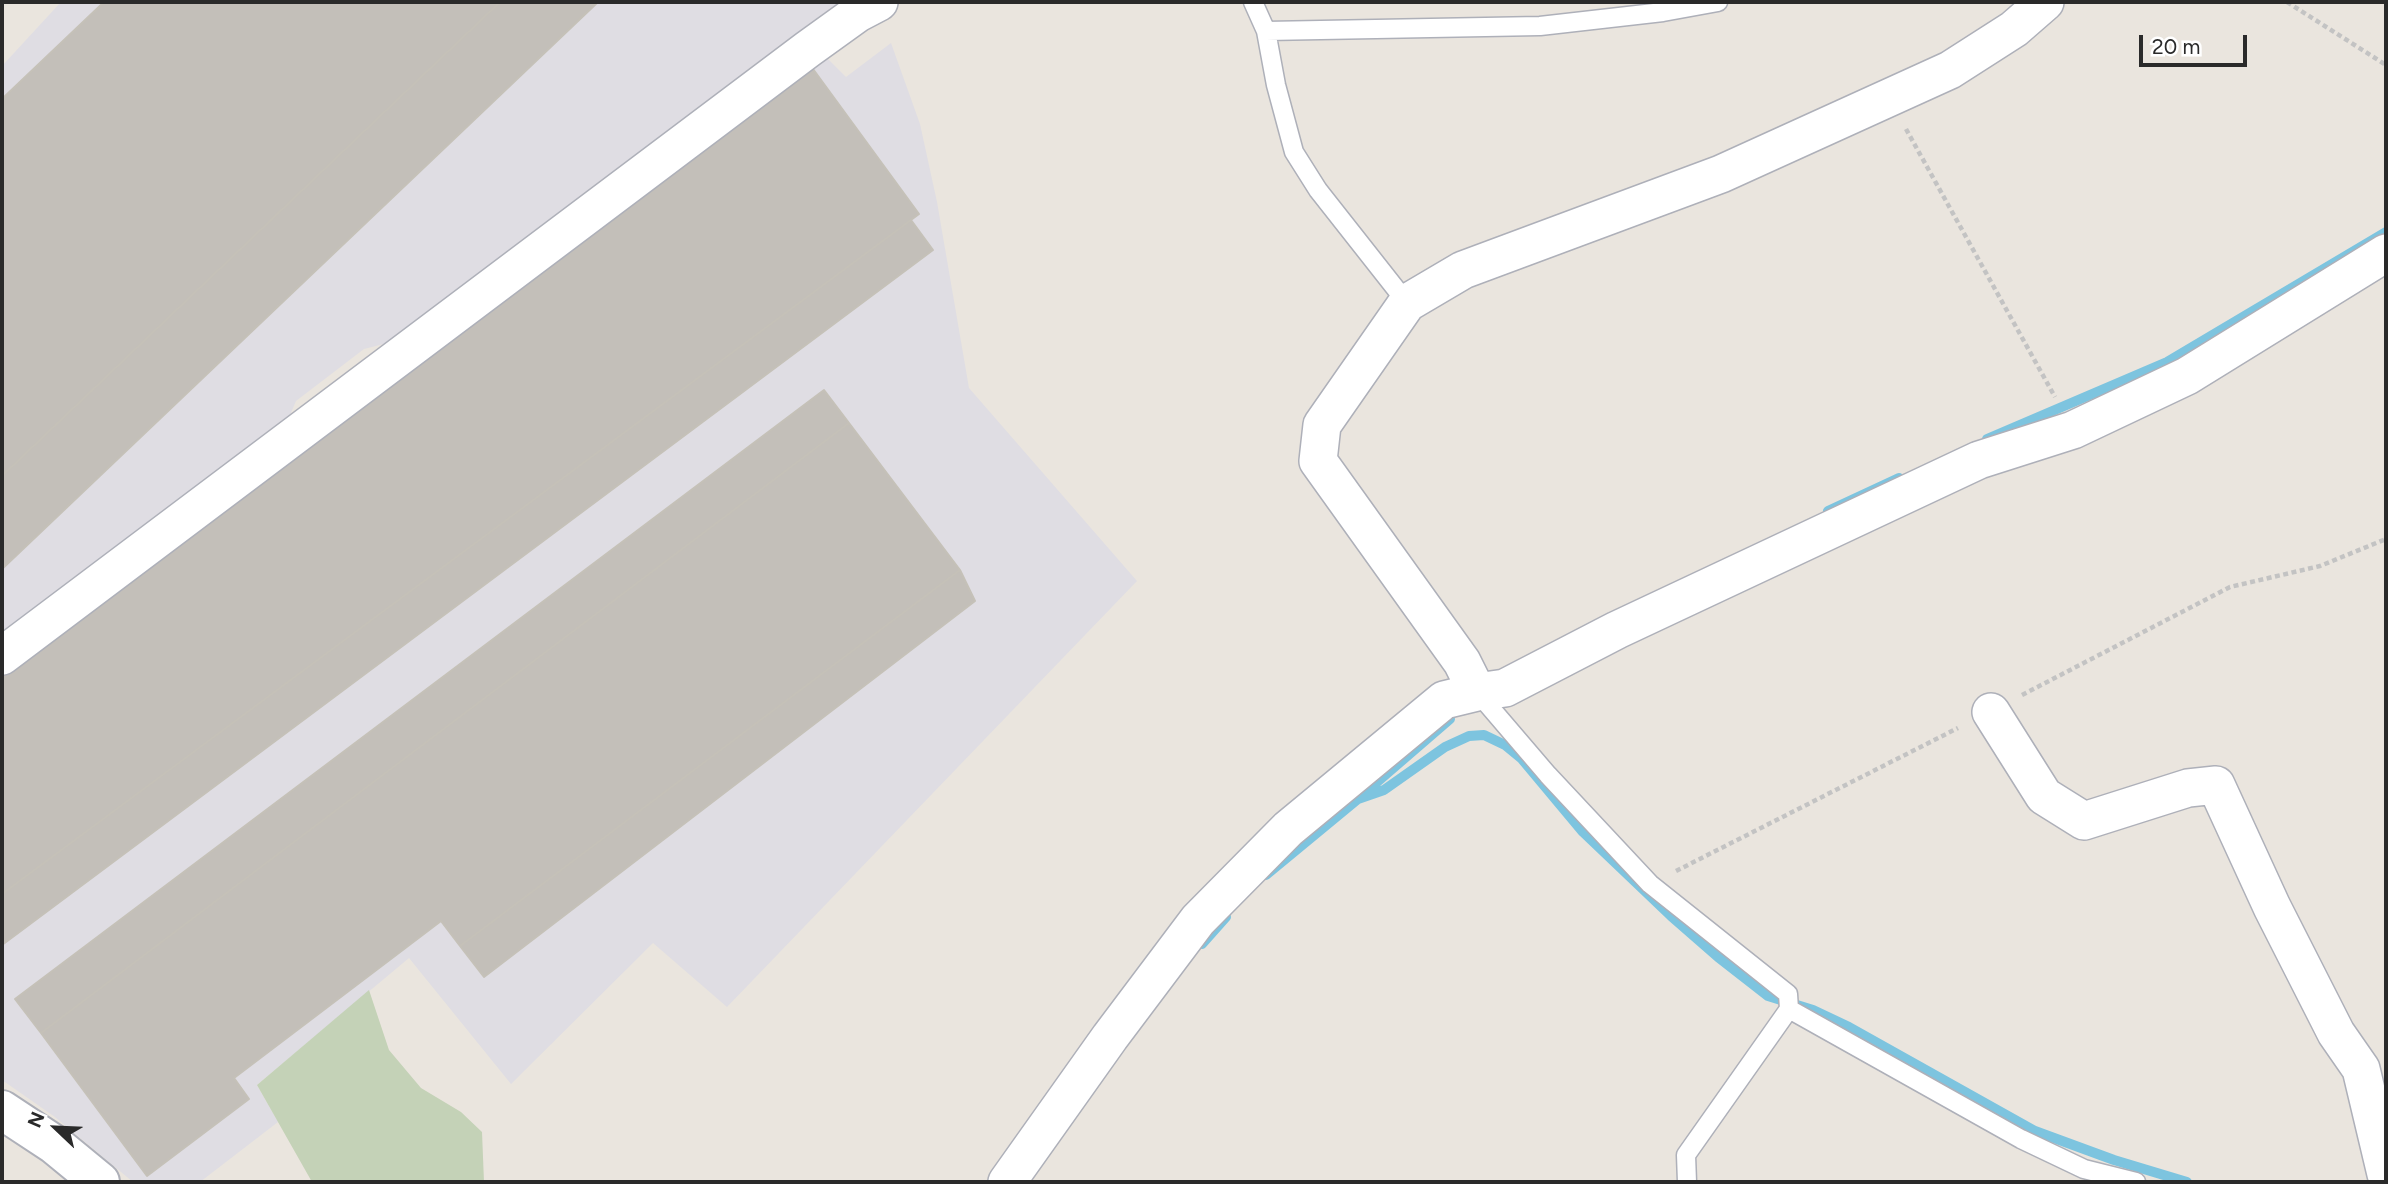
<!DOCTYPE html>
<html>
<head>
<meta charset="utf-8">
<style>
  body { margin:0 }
  #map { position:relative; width:2388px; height:1184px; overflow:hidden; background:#eae5de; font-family:Figtree,sans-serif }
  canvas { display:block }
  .frame { position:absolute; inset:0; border:4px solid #2a2a2a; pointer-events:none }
  .north { position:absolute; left:21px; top:1093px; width:70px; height:70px; -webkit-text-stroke:5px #fff; paint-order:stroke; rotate:293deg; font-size:19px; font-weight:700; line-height:28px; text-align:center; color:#2a2a2a }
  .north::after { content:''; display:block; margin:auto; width:24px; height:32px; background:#2a2a2a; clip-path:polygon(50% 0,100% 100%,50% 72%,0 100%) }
  .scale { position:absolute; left:2139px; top:35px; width:108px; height:32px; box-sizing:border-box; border:4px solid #2a2a2a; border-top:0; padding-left:9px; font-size:21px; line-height:24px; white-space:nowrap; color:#2a2a2a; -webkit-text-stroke:5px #fff; paint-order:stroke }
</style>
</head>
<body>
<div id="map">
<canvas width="2388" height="1184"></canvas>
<div class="frame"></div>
<div class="north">N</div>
<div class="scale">20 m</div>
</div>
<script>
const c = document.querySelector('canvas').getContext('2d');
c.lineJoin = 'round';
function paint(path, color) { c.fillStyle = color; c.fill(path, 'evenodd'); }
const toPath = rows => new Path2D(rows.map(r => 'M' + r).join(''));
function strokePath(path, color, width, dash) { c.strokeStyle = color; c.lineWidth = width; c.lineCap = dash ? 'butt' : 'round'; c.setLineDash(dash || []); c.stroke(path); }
paint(toPath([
  [61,2,848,2,415,336,364,349,296,401,281,436,2,645,2,66],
  [891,43,920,124,937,202,969,388,1137,581,727,1007,653,943,511,1084,409,958,257,1085,278,1122,200,1182,133,1182,55,1117,2,1080,2,669,824,55,846,77]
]), '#dfdde3');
paint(toPath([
  [369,990,389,1050,421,1088,461,1112,482,1132,484,1182,312,1182,257,1085]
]), '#c4d2b7');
strokePath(toPath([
  [1987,439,2167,362,2386,232],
  [1828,511,1899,478],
  [1362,795,1450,719],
  [1266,875,1358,799,1384,790,1445,747,1469,736,1484,735,1505,745,1522,759,1583,832,1671,916,1718,957,1768,996,1813,1010,1849,1027,2035,1131,2114,1160,2187,1182],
  [1202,944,1226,917]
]), '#7dc4df', 10);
const building = toPath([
  [104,2,500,2,2,476,2,99,104,2],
  [500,2,598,2,2,569,2,476,500,2],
  [813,69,919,214,2,894,2,674,813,69],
  [911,220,933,250,2,945,2,894,911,220],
  [824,390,849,423,41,1033,15,999,824,390],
  [849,423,960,570,460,946,441,921,234,1078,249,1099,147,1176,41,1033,849,423],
  [960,570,975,601,484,977,460,946,960,570]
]);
paint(building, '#c3bfb9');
strokePath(building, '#c5c1b8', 2);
const service = toPath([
  [1253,2,1266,31,1276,85,1294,152,1318,190,1407,303],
  [1266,31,1540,26,1663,12,1718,2],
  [1477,692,1548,775,1650,884,1788,994,1789,1009,2021,1139,2084,1169,2136,1182],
  [1687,1182,1686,1155,1789,1009]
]);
const minor = toPath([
  [2,656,808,49,858,13,879,2],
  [1477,692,1462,662,1318,461,1322,425,1407,303,1463,270,1721,174,1950,70,2014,29,2045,2],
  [1991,712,2044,796,2084,821,2188,788,2216,785,2272,907,2336,1033,2361,1069,2386,1174],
  [1007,1182,1110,1037,1198,920,1288,829,1444,700,1477,692,1505,688,1617,630,1979,460,2073,430,2187,376,2386,253]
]);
const tertiary = toPath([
  [2,1110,55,1145,100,1182]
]);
strokePath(service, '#aeb0b9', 21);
strokePath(minor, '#aeb0b9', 40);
strokePath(tertiary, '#aeb0b9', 42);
strokePath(toPath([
  [2287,2,2386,65],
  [1906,129,2055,397],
  [2022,695,2230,587,2320,566,2386,539],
  [1676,871,1958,728]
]), '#c3c3c3', 4.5, [5, 3.5]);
strokePath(service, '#fff', 18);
strokePath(minor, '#fff', 37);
strokePath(tertiary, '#fff', 38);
</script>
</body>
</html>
